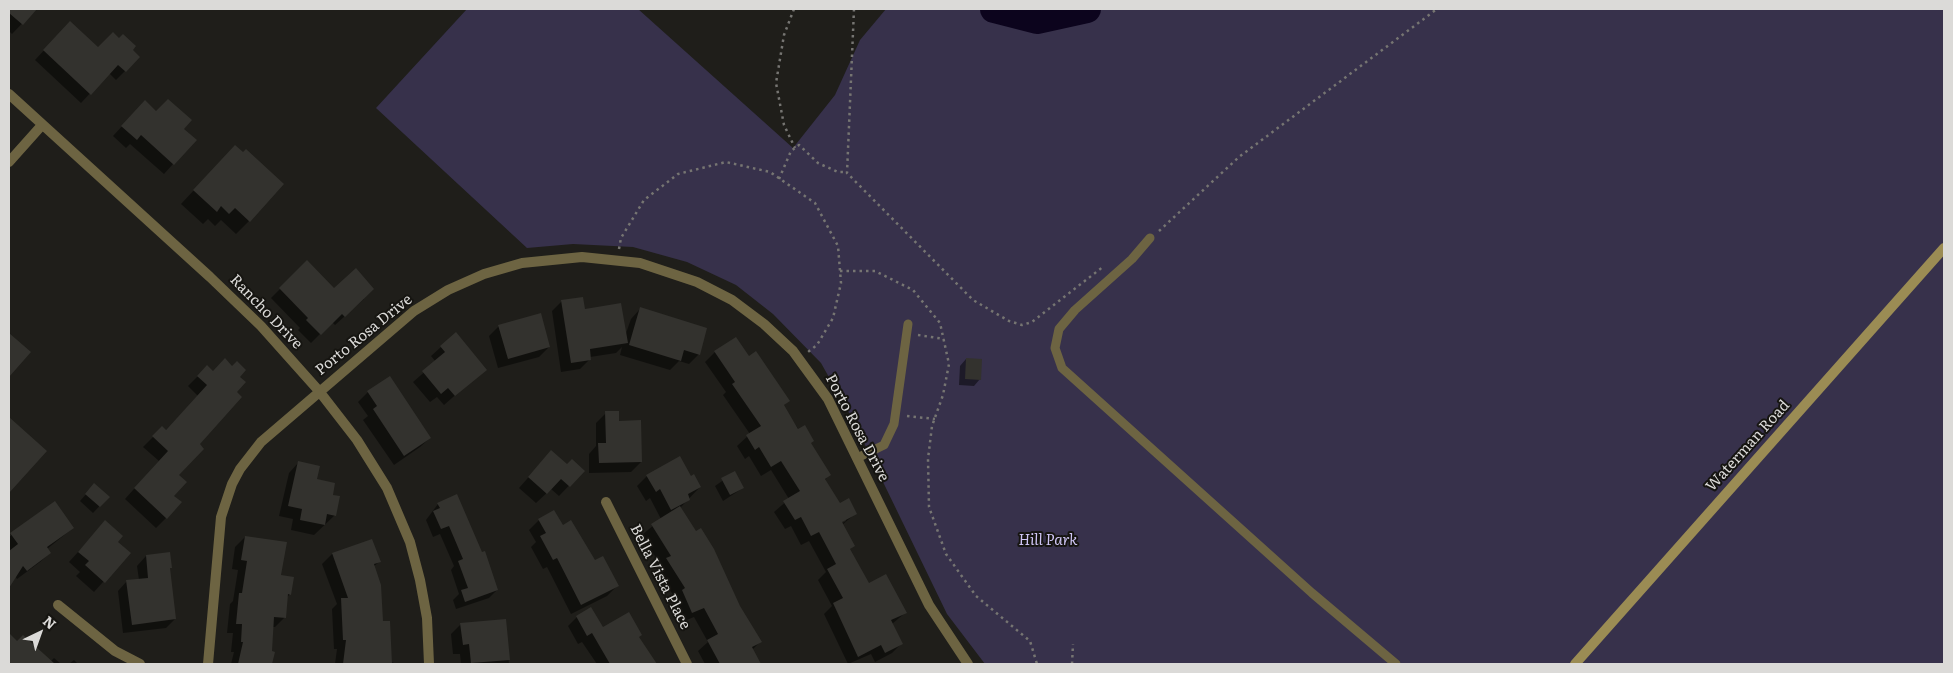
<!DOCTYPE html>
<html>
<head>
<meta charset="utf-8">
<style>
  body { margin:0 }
  #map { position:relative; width:1953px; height:673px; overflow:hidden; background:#1f1e1a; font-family:Literata,serif }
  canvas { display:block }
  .frame { position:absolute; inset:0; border:10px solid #dbdad8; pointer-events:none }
  .north { position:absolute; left:15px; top:608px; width:50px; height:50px; -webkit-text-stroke:4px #161511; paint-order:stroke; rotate:42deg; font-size:14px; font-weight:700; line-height:20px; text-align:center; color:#dbdad8 }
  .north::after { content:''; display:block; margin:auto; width:18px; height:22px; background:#dbdad8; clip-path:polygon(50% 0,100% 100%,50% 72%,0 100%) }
</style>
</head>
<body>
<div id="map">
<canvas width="1953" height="673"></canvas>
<div class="frame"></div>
<div class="north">N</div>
</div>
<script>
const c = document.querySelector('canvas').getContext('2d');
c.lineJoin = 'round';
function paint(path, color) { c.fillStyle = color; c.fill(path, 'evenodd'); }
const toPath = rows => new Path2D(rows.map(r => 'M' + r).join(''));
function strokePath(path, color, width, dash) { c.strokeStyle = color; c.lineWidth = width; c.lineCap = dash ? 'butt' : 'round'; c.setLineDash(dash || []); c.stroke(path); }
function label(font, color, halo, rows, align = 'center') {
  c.font = font + ' Literata,serif'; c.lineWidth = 4; c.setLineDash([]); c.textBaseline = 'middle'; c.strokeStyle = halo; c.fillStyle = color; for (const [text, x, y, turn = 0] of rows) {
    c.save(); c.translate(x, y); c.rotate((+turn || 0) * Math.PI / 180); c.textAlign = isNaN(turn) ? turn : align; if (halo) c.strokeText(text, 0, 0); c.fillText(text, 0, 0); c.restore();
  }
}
paint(toPath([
  [467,9,638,9,793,148,835,95,860,40,886,9,1944,9,1944,664,985,664,947,614,853,420,821,363,773,314,736,285,687,262,633,247,573,244,527,248,376,108]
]), '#37314b');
paint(toPath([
  [9,9,36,9,12,34,9,31],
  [61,32,98,49,119,39,139,57,116,80,109,73,81,103,35,60],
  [135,112,156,113,183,129,173,164,164,174,130,144,126,148,113,136],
  [222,160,249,221,236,234,221,220,215,226,208,219,203,224,181,204],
  [307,262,334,289,364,299,335,325,332,322,311,343,298,330,300,328,271,298],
  [562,301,583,310,625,336,631,319,640,309,699,354,689,364,679,361,670,370,620,355,622,347,616,353,590,357,590,359,580,369,561,372,552,311],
  [499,326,549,347,539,357,498,368,489,336],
  [441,347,485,369,444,405,437,397,430,402,413,382,436,362,431,356],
  [715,352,749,357,789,400,783,406,829,475,825,480,840,505,856,513,842,525,853,546,849,550,868,585,905,613,892,624,902,643,892,653,875,662,871,654,848,664,824,614,832,606,818,580,826,572,809,541,801,545,791,526,785,529,774,512,789,499,771,470,761,476,749,456,745,459,737,446,750,434,723,395,726,392,705,362],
  [846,518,846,521,837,526],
  [966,359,980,379,974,386,959,385,960,366],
  [207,367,213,372,198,444,178,475,166,518,156,528,125,499,159,461,143,447,162,428,165,431,198,396,188,386],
  [368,392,430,438,420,447,394,465,363,420,368,416,358,402],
  [606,413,618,422,641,462,631,472,589,473,589,454,596,446,596,423],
  [9,418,45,451,9,491],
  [542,462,567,466,583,471,559,496,551,489,536,503,519,488],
  [298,463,331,495,335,515,314,535,291,530,293,519,279,516,289,473],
  [735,472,743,488,723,501,715,486],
  [647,476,690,478,700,487,680,508,760,642,752,650,760,664,705,664,698,651,708,642,694,617,682,622,673,600,675,598,657,569,661,566,642,535,661,519,650,498,646,501,637,486],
  [88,492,108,497,93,513,80,501],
  [55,503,73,528,47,549,50,553,40,562,17,579,15,576,9,585,9,537],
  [438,504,482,554,497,590,489,598,456,609,453,600,459,594,451,570,454,566,440,534,433,537,426,520],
  [539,520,562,526,617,586,607,596,571,614,547,567,543,569,531,547,536,542,529,530],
  [96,532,117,542,129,553,94,592,76,576,80,572,69,562],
  [245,537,280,576,290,594,287,597,285,617,275,627,272,627,270,652,273,653,271,664,231,664,234,652,231,652,233,633,227,633,230,604,233,601,238,570,232,569,235,547],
  [371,540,379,562,373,567,382,623,391,662,397,664,335,664,337,649,334,649,332,609,337,604,322,564,332,554],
  [146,556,169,569,175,619,166,628,123,633,118,591,127,581,139,580,137,566],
  [591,609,602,628,638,637,655,664,597,664,582,642,578,644,568,626,577,617],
  [505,620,509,664,461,664,460,654,453,654,451,634,461,624],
  [9,635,17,643,50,662,54,658,61,664,9,664],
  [74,660,78,664,69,664]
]), '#0007');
strokePath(toPath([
  [994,9,1037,20,1087,9]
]), '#0c041d', 28);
paint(toPath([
  [9,9,37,9,23,25,9,13],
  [70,21,98,47,113,32,119,38,123,34,136,46,133,50,140,57,126,72,118,65,91,95,43,50],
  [168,99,192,120,184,129,197,140,174,165,141,135,137,140,121,126,145,100,156,111],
  [235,145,243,152,246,149,284,184,250,222,235,208,229,214,221,206,217,212,193,190],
  [307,260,334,288,356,268,374,289,345,317,342,314,321,335,306,320,308,318,279,288],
  [583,297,585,309,621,303,628,343,590,349,591,360,571,363,561,300],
  [640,307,707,328,700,355,684,350,681,361,629,345],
  [541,313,550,347,508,359,498,325],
  [456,332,487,370,455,396,448,388,441,394,422,371,445,352,440,346],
  [9,333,31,352,9,377],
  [736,337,749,356,756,351,790,401,784,405,798,429,805,425,814,441,811,443,831,475,825,479,840,503,849,498,857,514,842,522,855,546,850,549,869,583,886,574,907,613,891,620,903,644,885,653,881,645,858,657,833,603,843,598,827,569,836,564,819,532,811,536,801,517,795,520,783,501,800,491,781,461,771,467,759,447,755,450,746,435,761,426,732,384,735,382,714,351],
  [225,358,232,366,237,361,246,370,240,377,246,382,237,392,242,397,200,444,204,449,179,475,187,482,174,496,182,502,167,519,134,488,168,451,152,436,162,426,166,430,207,385,197,376,207,365,213,371],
  [966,358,982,359,981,380,965,379],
  [390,376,431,438,404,456,373,409,377,406,367,391],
  [605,411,619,411,619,421,641,420,642,462,599,463,598,443,606,443],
  [9,417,47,451,9,493],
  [551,450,567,464,572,459,585,471,570,487,561,479,547,494,528,477],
  [680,456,691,476,694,474,701,487,688,494,690,500,671,510,660,489,656,492,646,475],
  [298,461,320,466,317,479,335,483,333,495,340,496,336,516,327,514,325,525,300,520,302,509,288,506],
  [735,471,744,488,730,495,721,478],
  [94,483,110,497,100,507,85,494],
  [457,494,482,552,485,551,498,590,465,602,461,590,468,588,458,561,463,559,449,526,441,529,433,511,440,508,437,503],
  [55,501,74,528,47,547,51,553,27,571,23,566,9,588,9,551,18,544,10,533],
  [680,506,696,531,701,528,714,549,740,606,762,642,752,647,761,664,720,664,707,640,718,634,704,608,692,613,682,590,685,588,666,558,671,556,651,524],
  [554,510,563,525,571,520,595,560,603,556,619,586,581,605,557,558,553,560,540,536,546,533,538,519],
  [105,520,123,536,118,542,131,553,105,583,85,565,89,561,78,552],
  [245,536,287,542,281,575,294,577,291,595,288,594,286,618,274,617,272,651,275,652,272,664,238,664,243,642,241,642,242,624,236,624,239,593,242,593,247,561,241,560],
  [372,539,381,562,374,564,381,585,383,621,390,621,392,664,343,664,346,640,343,640,341,598,348,598,332,553],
  [170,552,172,568,170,568,176,619,132,625,126,580,148,578,146,555],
  [591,607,603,627,629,612,642,635,639,637,657,664,610,664,592,633,587,636,576,616],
  [506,619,510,660,471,663,469,644,463,645,460,623],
  [9,633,17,641,23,635,55,664,9,664]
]), '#33322e');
strokePath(toPath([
  [794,9,784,35,776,83,784,125,795,148],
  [854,9,847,173,973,300,1009,321,1022,325,1032,322,1104,266],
  [779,179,791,151,799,145,818,163,838,172,846,172],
  [1159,231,1239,157,1437,9],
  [619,249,621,238,644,200,678,174,726,162,770,172,815,203,838,246,841,283,833,318,817,345,808,352],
  [840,271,875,271,913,290,940,323,949,364,943,395,932,426,928,459,929,507,946,554,976,596,1030,641,1037,664],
  [918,335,944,339],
  [907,416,935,419],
  [1072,664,1073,644]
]), '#767572', 2.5, [2.5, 4]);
strokePath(toPath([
  [1150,238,1132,259,1075,310,1059,329,1055,348,1062,368,1312,593,1396,664],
  [857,458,884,445,894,424,908,324]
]), '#6d6442', 9);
strokePath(toPath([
  [9,94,210,277,261,326,319,391,357,440,387,488,410,542,420,580,427,618,429,664],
  [9,162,42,125],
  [606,502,687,664],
  [58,605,115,651,140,664],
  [208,664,221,517,232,484,240,469,261,442,414,311,448,290,484,274,522,263,582,257,640,263,697,282,732,300,764,324,793,351,828,399,929,605,968,664]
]), '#6d6442', 10);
strokePath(toPath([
  [1575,664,1944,248]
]), '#9b8c54', 10);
label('15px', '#dbdad8', '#161511', [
  ["Rancho Drive",266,312,46],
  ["Porto Rosa Drive",364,335,-39],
  ["Porto Rosa Drive",857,428,62],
  ["Waterman Road",1748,446,-48],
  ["Bella Vista Place",660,577,63]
]);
label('italic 15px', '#d0c6f6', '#161511', [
  ["Hill Park",1048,541]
]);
</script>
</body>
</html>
